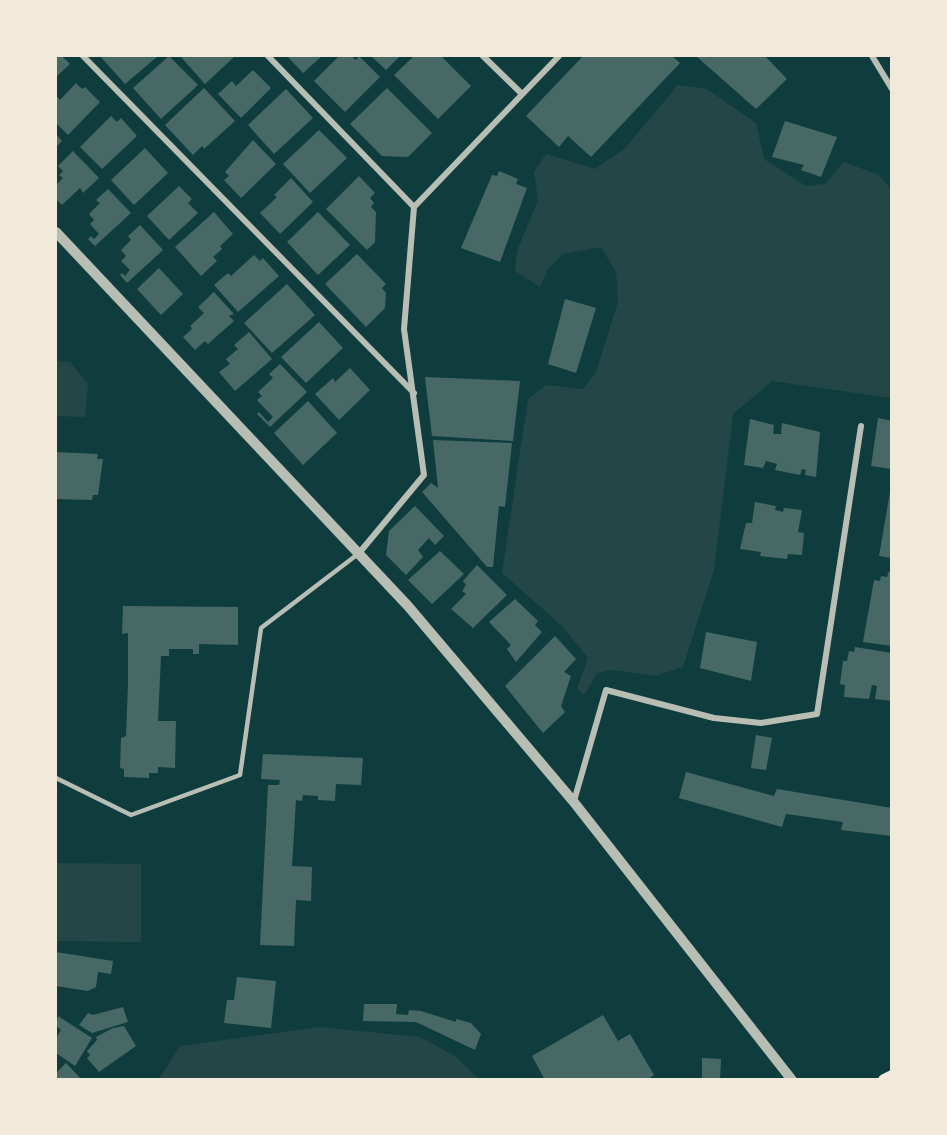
<!DOCTYPE html>
<html>
<head>
<meta charset="utf-8">
<style>
  body { margin:0 }
  #map { position:relative; width:947px; height:1135px; overflow:hidden; background:#0f3d3e; font-family:Bitter,serif }
  canvas { display:block }
  .frame { position:absolute; inset:0; border:57px solid #f1e9da; pointer-events:none }
</style>
</head>
<body>
<div id="map">
<canvas width="947" height="1135"></canvas>
<div class="frame"></div>
</div>
<script>
const c = document.querySelector('canvas').getContext('2d');
c.lineJoin = 'round';
function paint(path, color) { c.fillStyle = color; c.fill(path, 'evenodd'); }
const toPath = rows => new Path2D(rows.map(r => 'M' + r).join(''));
function strokePath(path, color, width, dash) { c.strokeStyle = color; c.lineWidth = width; c.lineCap = dash ? 'butt' : 'round'; c.setLineDash(dash || []); c.stroke(path); }
paint(toPath([
  [678,85,707,89,756,123,764,159,806,186,825,184,844,162,879,175,891,189,891,398,772,381,733,414,714,570,683,667,655,676,612,670,597,673,584,695,577,689,588,658,563,627,502,573,528,399,546,385,583,389,596,372,618,302,616,272,601,247,563,254,548,269,540,287,515,271,517,251,538,200,534,172,546,154,595,169,625,148],
  [56,361,70,362,88,384,85,417,56,416],
  [56,863,141,864,141,942,56,941],
  [319,1027,420,1037,455,1056,479,1079,159,1079,180,1046]
]), '#244646');
paint(toPath([
  [56,56,62,56,70,64,56,77],
  [100,56,158,56,125,84],
  [169,56,198,85,161,119,133,88],
  [182,56,235,56,205,84,181,57],
  [287,56,322,56,303,73],
  [339,56,351,56,356,60,359,56,380,77,345,112,314,81],
  [371,56,400,56,386,70],
  [414,56,441,56,471,86,438,119,394,75],
  [583,56,672,56,680,63,591,157,568,136,559,147,526,116],
  [696,56,765,56,787,79,756,109],
  [253,70,271,88,241,118,218,94,232,81,236,86],
  [76,83,82,89,85,87,100,102,68,135,56,123,56,95,60,100],
  [204,88,235,121,204,149,202,146,193,155,165,125],
  [387,88,432,133,408,157,382,156,350,124],
  [286,89,313,118,274,154,248,125],
  [111,116,117,122,121,118,137,136,102,169,80,147],
  [785,121,837,137,821,177,801,170,804,165,772,157],
  [319,130,347,158,310,193,283,164],
  [56,134,62,141,56,147],
  [253,140,276,164,241,198,224,180,229,176,225,172],
  [145,148,168,173,134,205,111,180],
  [73,151,99,178,83,193,80,188,62,205,56,199,56,185,63,178,59,175,63,171,58,166],
  [499,171,518,179,516,184,527,188,500,262,461,248,492,175,497,176],
  [359,176,375,193,370,198,374,203,371,207,376,212,375,242,367,250,326,209],
  [291,178,313,202,280,234,260,213,277,197,274,195],
  [179,186,192,199,188,203,198,213,169,240,147,216],
  [108,189,131,213,95,246,88,239,91,236,94,239,99,234,90,224,94,220,89,214,100,203,96,200],
  [214,212,233,234,220,246,222,249,213,257,217,261,201,276,175,247],
  [318,212,350,245,318,275,287,242],
  [140,225,163,250,127,283,120,275,122,273,125,276,130,270,121,261,126,256,121,250,131,240,128,236],
  [357,254,386,284,382,288,386,293,385,308,366,327,325,284],
  [254,255,260,261,263,258,279,276,238,312,214,285,228,273,231,276],
  [159,268,183,294,161,315,137,289],
  [287,284,315,315,272,353,244,323],
  [214,292,234,314,229,316,234,321,208,344,205,341,195,350,183,337,192,329,190,326,204,313,198,307],
  [565,299,596,308,576,373,548,364],
  [319,322,343,348,306,383,281,357],
  [249,332,272,359,235,391,219,372,230,364,226,359,238,349,234,345],
  [280,364,307,392,270,427,257,414,259,412,268,422,273,417,257,400,262,396,258,392,273,378,269,374],
  [350,368,370,390,339,420,315,394,333,378,335,382],
  [425,377,520,381,513,441,432,436],
  [308,401,337,433,303,465,274,433],
  [878,418,892,421,892,469,871,466],
  [750,419,774,425,773,434,781,434,782,423,820,432,816,477,805,475,806,470,802,469,800,475,775,470,777,464,766,461,763,468,744,465],
  [433,440,512,443,505,507,499,506,493,567,487,567,422,492,431,483,438,488],
  [56,452,98,454,97,459,103,459,98,495,93,495,92,500,56,499],
  [890,492,892,492,892,558,879,556],
  [755,502,776,506,775,510,783,512,784,508,802,510,798,532,804,533,802,555,788,554,787,559,760,556,761,552,740,549,746,523,752,523],
  [415,506,444,536,435,545,429,538,418,550,423,557,406,575,386,555,389,531],
  [440,551,464,574,432,604,408,580],
  [477,565,507,595,473,628,451,609,466,594,462,591,466,585,463,581],
  [889,571,892,572,892,646,863,642,874,580,880,581,881,576,887,577],
  [515,599,538,621,535,625,542,632,516,662,507,649,511,645,489,622],
  [123,606,238,607,238,645,199,644,199,654,193,654,193,649,169,649,169,656,161,656,158,721,176,721,175,768,158,767,158,773,149,773,149,778,124,777,124,769,120,768,121,738,126,736,128,684,128,633,122,634],
  [706,632,757,642,751,681,700,668],
  [555,636,576,659,564,672,571,676,561,706,565,712,543,733,505,686],
  [855,647,892,653,892,701,875,699,877,686,872,685,869,699,844,697,845,685,840,684,843,661,847,661,849,651,854,652],
  [756,735,772,738,766,770,751,768],
  [263,754,363,758,361,785,336,784,335,801,318,800,318,796,303,795,302,801,296,800,292,866,312,867,311,901,296,900,294,946,260,945,268,785,279,785,280,780,261,779],
  [686,772,774,796,777,789,892,808,892,836,841,830,843,822,786,814,782,827,679,798],
  [56,952,113,961,111,974,98,972,96,987,88,991,56,986],
  [237,977,276,981,271,1028,224,1023,227,1000,234,1000],
  [364,1004,397,1004,396,1014,408,1015,409,1010,421,1011,456,1022,456,1019,471,1023,481,1034,475,1050,416,1022,363,1021],
  [123,1007,128,1022,92,1033,79,1025,88,1013,93,1015],
  [603,1015,618,1041,630,1034,654,1075,647,1080,545,1080,532,1056],
  [58,1016,92,1038,75,1066,56,1053,56,1038,61,1030,56,1026],
  [124,1026,136,1046,99,1072,87,1058,90,1055,87,1051,97,1040,96,1037,113,1028],
  [702,1058,721,1059,720,1080,702,1080],
  [66,1063,82,1080,56,1080,56,1073]
]), '#486865');
strokePath(toPath([
  [56,778,131,815,240,775,261,628,358,554]
]), '#b8beb3', 4.5);
strokePath(toPath([
  [83,56,414,393],
  [268,56,414,207],
  [483,56,522,94],
  [872,56,892,89],
  [360,552,424,475,404,329,414,207,559,56],
  [574,801,606,690,714,718,761,723,817,714,861,426]
]), '#b8beb3', 6);
strokePath(toPath([
  [56,232,408,606,573,801,792,1080]
]), '#b8beb3', 10);
strokePath(toPath([
  [884,1080,892,1076]
]), '#f1e9da', 12);
</script>
</body>
</html>
